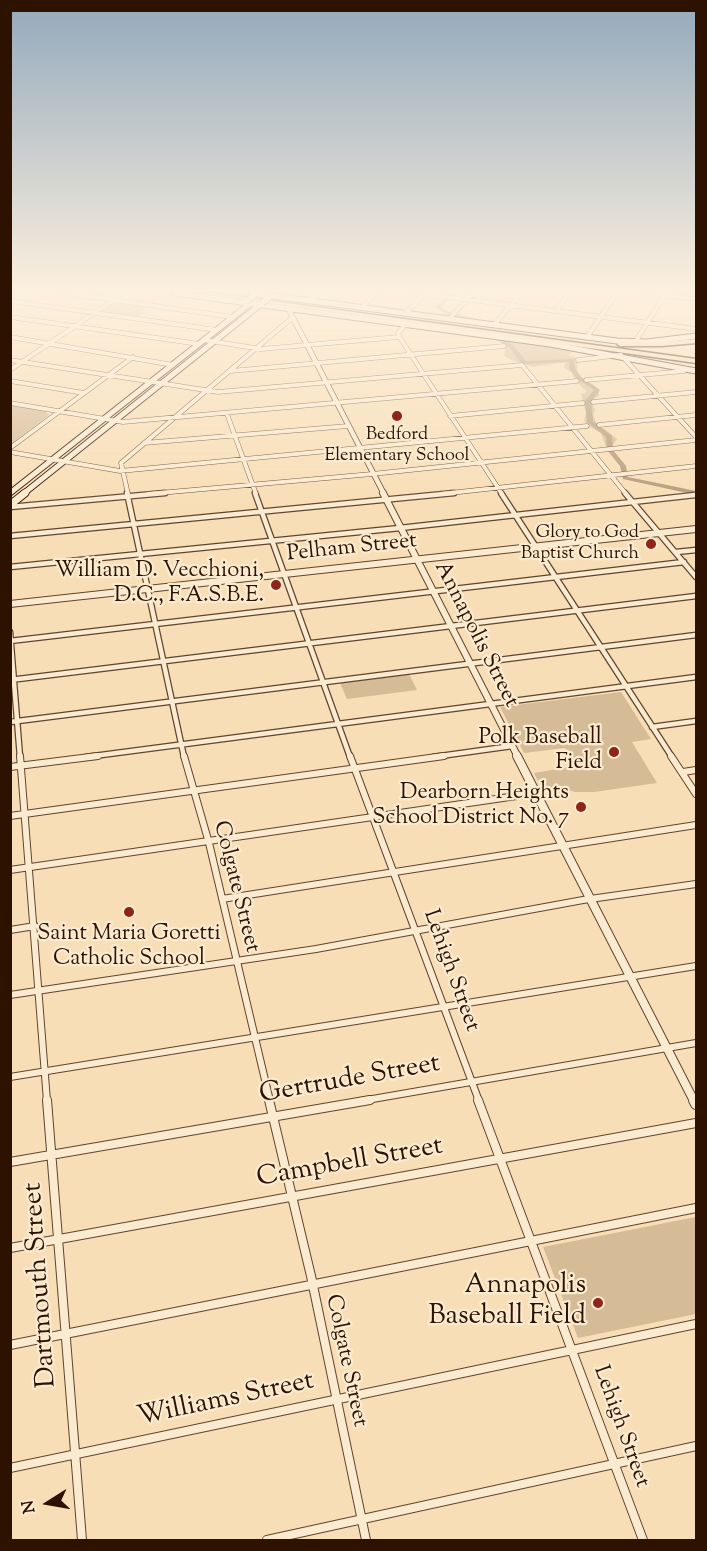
<!DOCTYPE html>
<html>
<head>
<meta charset="utf-8">
<style>
  body { margin:0 }
  #map { position:relative; width:707px; height:1551px; overflow:hidden; background:#f8deb6; font-family:"Sorts Mill Goudy",serif }
  canvas { display:block }
  .frame { position:absolute; inset:0; border:12px solid #2e1200; pointer-events:none }
  .north { position:absolute; left:18px; top:1473px; width:60px; height:60px; -webkit-text-stroke:4px #faead0; paint-order:stroke; rotate:259deg; font-size:16px; font-weight:700; line-height:24px; text-align:center; color:#2e1200 }
  .north::after { content:''; display:block; margin:auto; width:21px; height:27px; background:#2e1200; clip-path:polygon(50% 0,100% 100%,50% 72%,0 100%) }
</style>
</head>
<body>
<div id="map">
<canvas width="707" height="1551"></canvas>
<div class="frame"></div>
<div class="north">N</div>
</div>
<script>
const c = document.querySelector('canvas').getContext('2d');
c.lineJoin = 'round';
function paint(path, color) { c.fillStyle = color; c.fill(path, 'evenodd'); }
const toPath = rows => new Path2D(rows.map(r => 'M' + r).join(''));
function strokePath(path, color, width, dash) { c.strokeStyle = color; c.lineWidth = width; c.lineCap = dash ? 'butt' : 'round'; c.setLineDash(dash || []); c.stroke(path); }
function label(font, color, halo, rows, align = 'center') {
  c.font = font + ' "Sorts Mill Goudy",serif'; c.lineWidth = 4.5; c.setLineDash([]); c.textBaseline = 'middle'; c.strokeStyle = halo; c.fillStyle = color; for (const [text, x, y, turn = 0] of rows) {
    c.save(); c.translate(x, y); c.rotate((+turn || 0) * Math.PI / 180); c.textAlign = isNaN(turn) ? turn : align; if (halo) c.strokeText(text, 0, 0); c.fillText(text, 0, 0); c.restore();
  }
}
paint(toPath([
  [116,301,147,306,140,311,146,312,139,318,100,312],
  [501,338,572,349,569,356,575,357,578,363,577,371,586,382,593,384,599,390,599,396,591,401,595,410,593,415,598,427,605,429,617,439,613,445,606,447,601,433,588,426,584,420,586,413,581,394,587,392,574,379,572,373,564,368,566,362,533,367,516,362,504,356,506,347,498,340],
  [11,405,45,411,49,415,11,444],
  [409,674,417,690,347,699,340,683],
  [621,692,651,739,632,742,657,783,594,792,575,792,561,788,543,791,534,773,575,766,565,748,524,753,500,707],
  [696,1217,696,1314,578,1338,543,1247]
]), '#d6bb97');
paint(toPath([
  [445,298,450,299,441,307,451,313,451,315,447,315,435,307,445,298],
  [456,313,480,321,481,322,478,324,454,316,453,315,456,313],
  [498,337,502,337,513,345,526,361,574,359,575,368,581,377,600,390,591,401,593,421,612,436,613,450,626,466,628,477,696,491,696,495,623,479,620,466,607,450,606,437,587,422,585,401,594,390,577,379,569,368,569,362,522,364,509,347,498,339,498,337]
]), '#b39978');
const minorFar3 = toPath([
  [64,293,233,317],
  [416,293,696,329],
  [647,293,696,299],
  [10,301,217,330],
  [310,301,320,293],
  [361,308,376,293],
  [556,311,569,293],
  [405,314,424,294],
  [10,317,199,344],
  [449,319,473,293],
  [405,325,398,333,400,338,502,494],
  [494,325,521,293],
  [10,337,173,365],
  [587,337,617,293],
  [637,339,666,293],
  [204,340,261,349,399,337],
  [10,360,218,392,522,365,626,494],
  [578,360,621,355,696,437],
  [10,370,124,293],
  [231,371,504,346],
  [586,380,684,371],
  [10,381,84,393],
  [593,402,696,392],
  [10,403,123,422,577,381],
  [227,414,256,494],
  [450,416,583,403],
  [599,425,696,415],
  [144,443,348,426],
  [10,448,133,357],
  [10,452,120,471,587,426],
  [128,494,121,463,293,317],
  [148,494,372,474,696,440],
  [441,494,696,466]
]);
const minorFar2 = toPath([
  [127,493,184,757],
  [255,493,350,757],
  [501,493,672,757],
  [625,493,696,577],
  [10,507,165,493],
  [10,536,454,493],
  [676,552,696,550],
  [10,567,400,528,695,495],
  [10,632,20,757],
  [10,641,684,562],
  [10,680,696,596],
  [10,722,696,635],
  [652,727,696,721],
  [86,757,696,677],
  [433,757,512,746]
]);
const minorFar1 = toPath([
  [20,756,47,1101],
  [184,756,209,843,270,1101],
  [350,756,479,1101],
  [671,756,696,794],
  [10,767,98,756],
  [683,772,696,770],
  [10,816,444,756],
  [10,870,537,793],
  [222,899,696,825],
  [10,930,35,926],
  [10,995,316,949,583,900,696,884],
  [10,1077,696,966],
  [361,1101,696,1043]
]);
const minor = toPath([
  [47,1100,82,1540],
  [269,1100,311,1276,366,1540],
  [478,1100,643,1540],
  [10,1162,370,1100],
  [10,1248,696,1123],
  [10,1345,696,1208],
  [10,1468,696,1324],
  [267,1540,696,1446]
]);
const tertiaryFar3 = toPath([
  [289,310,384,494]
]);
const tertiaryFar2 = toPath([
  [383,493,518,757],
  [10,604,696,529]
]);
const tertiaryFar1 = toPath([
  [517,756,694,1101]
]);
const tertiary = toPath([
  [694,1100,696,1104]
]);
const secondaryFar1 = toPath([
  [174,293,550,344,696,371],
  [251,293,617,341,647,342,696,336],
  [10,493,252,302],
  [23,494,261,304]
]);
const secondary = toPath([
  [10,505,25,493]
]);
const motorway = toPath([
  [197,293,214,293,696,359,696,363,197,293],
  [696,339,696,343,662,346,620,346,617,344,620,342,662,342,696,339]
]);
strokePath(minorFar3, '#60452e', 5);
strokePath(minorFar2, '#60452e', 7);
strokePath(minorFar1, '#60452e', 8);
strokePath(minor, '#60452e', 10);
strokePath(tertiaryFar3, '#60452e', 6);
strokePath(tertiaryFar2, '#60452e', 8);
strokePath(tertiaryFar1, '#60452e', 10);
strokePath(tertiary, '#60452e', 12);
strokePath(secondaryFar1, '#2e1200', 7);
strokePath(secondary, '#2e1200', 9);
strokePath(motorway, '#2e1200', 3);
strokePath(minorFar3, '#faead0', 4);
strokePath(minorFar2, '#faead0', 4.5);
strokePath(minorFar1, '#faead0', 6);
strokePath(minor, '#faead0', 8);
strokePath(tertiaryFar3, '#faead0', 4.5);
strokePath(tertiaryFar2, '#faead0', 6);
strokePath(tertiaryFar1, '#faead0', 8);
strokePath(tertiary, '#faead0', 10);
strokePath(secondaryFar1, '#faead0', 5);
strokePath(secondary, '#faead0', 7);
paint(motorway, '#f8deb6');
const secondaryBridge = toPath([
  [247,301,253,296],
  [262,303,268,298]
]);
strokePath(secondaryBridge, '#2e1200', 7, []);
strokePath(secondaryBridge, '#faead0', 5);
const sky = c.createLinearGradient(0, 0, 0, 510);
sky.addColorStop(0, '#93a9bb');
sky.addColorStop(0.57, '#fcf0de');
sky.addColorStop(1, '#fcf0de00');
c.fillStyle = sky;
c.fillRect(0, 0, 707, 510);
for (const [x, y, r, color] of [
  [397,416,6,"#8f2418"],
  [651,544,6,"#8f2418"],
  [276,585,6,"#8f2418"],
  [614,752,6,"#8f2418"],
  [581,807,6,"#8f2418"],
  [129,912,6,"#8f2418"],
  [598,1303,6,"#8f2418"]
]) { const dot = new Path2D(); dot.arc(x, y, r, 0, 2 * Math.PI); c.fillStyle = color; c.fill(dot); strokePath(dot, '#faead0', 2); }
label('18px', '#2e1200', '#faead0', [
  ["Bedford",397,436],
  ["Elementary School",397,457],
  ["Glory to God",639,534,"right"],
  ["Baptist Church",639,555,"right"]
]);
label('22px', '#2e1200', '#faead0', [
  ["Pelham Street",352,549,-6],
  ["Annapolis Street",475,635,63],
  ["Colgate Street",235,887,76],
  ["Lehigh Street",450,971,70],
  ["Colgate Street",345,1361,78],
  ["Lehigh Street",620,1427,70]
]);
label('22px', '#2e1200', '#faead0', [
  ["William D. Vecchioni,",264,572],
  ["D.C., F.A.S.B.E.",264,597],
  ["Polk Baseball",602,739],
  ["Field",602,764],
  ["Dearborn Heights",569,794],
  ["School District No. 7",569,819],
  ["Saint Maria Goretti",129,935,"center"],
  ["Catholic School",129,960,"center"]
], 'right');
label('27px', '#2e1200', '#faead0', [
  ["Gertrude Street",350,1081,-10],
  ["Campbell Street",350,1164,-10],
  ["Dartmouth Street",42,1285,-94],
  ["Williams Street",226,1401,-12]
]);
label('27px', '#2e1200', '#faead0', [
  ["Annapolis",586,1287],
  ["Baseball Field",586,1318]
], 'right');
</script>
</body>
</html>
